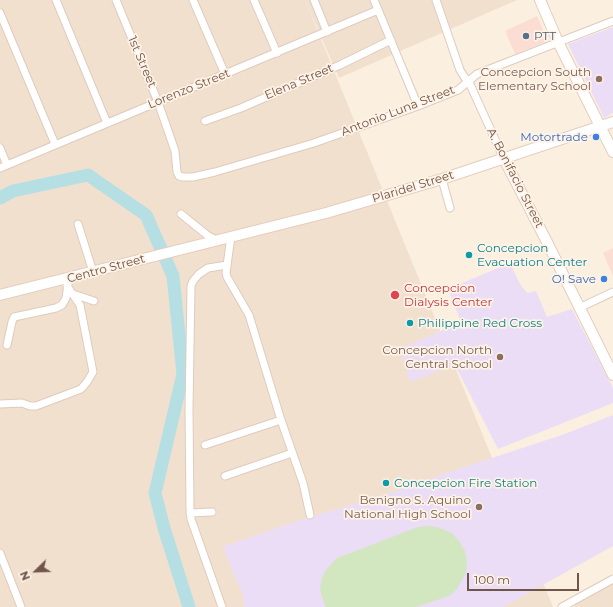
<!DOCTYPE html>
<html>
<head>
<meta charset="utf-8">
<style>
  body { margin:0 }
  #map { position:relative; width:613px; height:607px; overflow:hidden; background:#fbefe0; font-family:Montserrat,sans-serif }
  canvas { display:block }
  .north { position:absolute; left:16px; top:551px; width:40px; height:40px; -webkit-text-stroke:3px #fef3e6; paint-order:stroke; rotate:247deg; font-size:11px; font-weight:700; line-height:16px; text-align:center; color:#705549 }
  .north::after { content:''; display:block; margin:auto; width:14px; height:18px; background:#705549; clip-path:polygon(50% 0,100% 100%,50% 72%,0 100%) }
  .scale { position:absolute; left:467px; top:573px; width:112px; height:18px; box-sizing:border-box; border:2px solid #705549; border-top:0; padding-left:5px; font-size:12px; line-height:14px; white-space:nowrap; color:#705549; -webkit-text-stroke:3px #fef3e6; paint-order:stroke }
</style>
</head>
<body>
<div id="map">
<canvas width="613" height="607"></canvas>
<div class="north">N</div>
<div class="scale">100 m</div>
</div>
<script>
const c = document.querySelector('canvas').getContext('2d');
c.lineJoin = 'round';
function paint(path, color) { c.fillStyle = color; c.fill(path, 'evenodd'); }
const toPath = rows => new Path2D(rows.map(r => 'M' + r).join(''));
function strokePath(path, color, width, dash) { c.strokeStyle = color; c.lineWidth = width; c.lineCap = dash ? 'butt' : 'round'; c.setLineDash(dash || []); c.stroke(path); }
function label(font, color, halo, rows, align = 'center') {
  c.font = font + ' Montserrat,sans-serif'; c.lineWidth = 3.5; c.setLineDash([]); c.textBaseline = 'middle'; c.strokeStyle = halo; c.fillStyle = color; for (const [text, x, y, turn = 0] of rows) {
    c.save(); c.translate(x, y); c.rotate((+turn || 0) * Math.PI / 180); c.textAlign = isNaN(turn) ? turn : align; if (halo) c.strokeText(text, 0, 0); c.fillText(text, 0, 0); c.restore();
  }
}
paint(toPath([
  [0,0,305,0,553,607,0,607],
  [305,0,517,0,339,78],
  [613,575,613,607,575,607,574,604]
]), '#f2e0cf');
paint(toPath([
  [537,16,548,41,515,54,505,31],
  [613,248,613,276,603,253]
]), '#fbddd4');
paint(toPath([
  [613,27,613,113,604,118,568,44],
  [510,263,520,284,527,293,536,291,547,317,572,309,613,388,613,403,498,449,455,365,410,382,400,349,443,330,441,327,460,319,448,289],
  [613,415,613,546,503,607,244,607,243,595,223,548,228,545,300,520,388,494,455,470,562,435]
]), '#ecddf6');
paint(toPath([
  [427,526,437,527,452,533,459,541,465,551,467,562,466,573,457,589,449,596,416,607,326,607,323,600,320,590,321,581,325,571,337,558,418,527]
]), '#d2e7c0');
strokePath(toPath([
  [0,198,13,191,88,175,146,215,173,276,183,374,155,493,164,528,189,607]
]), '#b6dfe3', 13);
const street = toPath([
  [56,0,107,123],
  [116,0,158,102,175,151,177,172,179,176,183,177,193,177,215,172,314,143,418,106,458,90,477,74,613,21],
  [193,0,225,74],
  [254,0,277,53],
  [314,0,327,32],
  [374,0,418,106],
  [436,0,460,70,465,78,468,80,504,159],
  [0,13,55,144],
  [205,121,241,108,340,65,391,40],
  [0,148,7,165],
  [0,168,378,10],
  [442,179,450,208],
  [181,214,207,235,216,240],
  [78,224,93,272],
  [231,236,226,273,227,277,249,315,281,420,303,483,310,515],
  [73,294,94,301],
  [579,308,613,292],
  [7,345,12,322,14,317,56,308,62,305,66,298,68,284],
  [0,404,22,403,30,406,36,406,81,389,87,382,93,372,80,305,67,286],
  [205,445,281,420],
  [225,476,292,453],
  [190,513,212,512],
  [0,553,21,607],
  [222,607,191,519,190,510,189,409,191,286,193,281,199,274,208,268,227,265],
  [562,607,613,579]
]);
const secondary = toPath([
  [540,0,558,42,613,152],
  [504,159,547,242,613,375],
  [0,295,326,213,442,179,613,122]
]);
strokePath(street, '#decbbd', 9);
strokePath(secondary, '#e5cdbd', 12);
strokePath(street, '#fff', 7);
strokePath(secondary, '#fff', 10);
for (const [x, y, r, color] of [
  [526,36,4,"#5c6f8a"],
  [599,79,4,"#8d6e63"],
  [596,137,4,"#3f7fe0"],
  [469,255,4,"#0f9aa8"],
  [604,279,4,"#3f7fe0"],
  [395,295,5,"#e0444e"],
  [410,323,4,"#0f9aa8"],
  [500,357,4,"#8d6e63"],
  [386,483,4,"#0f9aa8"],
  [479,507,4,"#8d6e63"]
]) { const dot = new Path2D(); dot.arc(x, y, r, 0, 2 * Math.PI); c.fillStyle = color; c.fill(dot); strokePath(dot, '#fef3e6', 1.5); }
label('12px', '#4e5e75', '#fef3e6', [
  ["PTT",534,36]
], 'left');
label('12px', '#705549', '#fef3e6', [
  ["1st Street",142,62,67],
  ["Elena Street",299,82,-23],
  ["Lorenzo Street",189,89,-22],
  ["Antonio Luna Street",398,111,-21],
  ["A. Bonifacio Street",515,178,63],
  ["Plaridel Street",413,187,-17],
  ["Centro Street",106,269,-15]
]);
label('12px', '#785e54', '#fef3e6', [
  ["Concepcion South",591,72],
  ["Elementary School",591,86],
  ["Concepcion North",492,350],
  ["Central School",492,364],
  ["Benigno S. Aquino",471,500],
  ["National High School",471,514]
], 'right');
label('12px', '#366cbe', '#fef3e6', [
  ["Motortrade",588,137],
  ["O! Save",596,279]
], 'right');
label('12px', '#0d838f', '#fef3e6', [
  ["Concepcion",477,248],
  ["Evacuation Center",477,262],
  ["Philippine Red Cross",418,323],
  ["Concepcion Fire Station",394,483]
], 'left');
label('12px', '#be3a42', '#fef3e6', [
  ["Concepcion",404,288],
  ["Dialysis Center",404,302]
], 'left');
</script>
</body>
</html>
